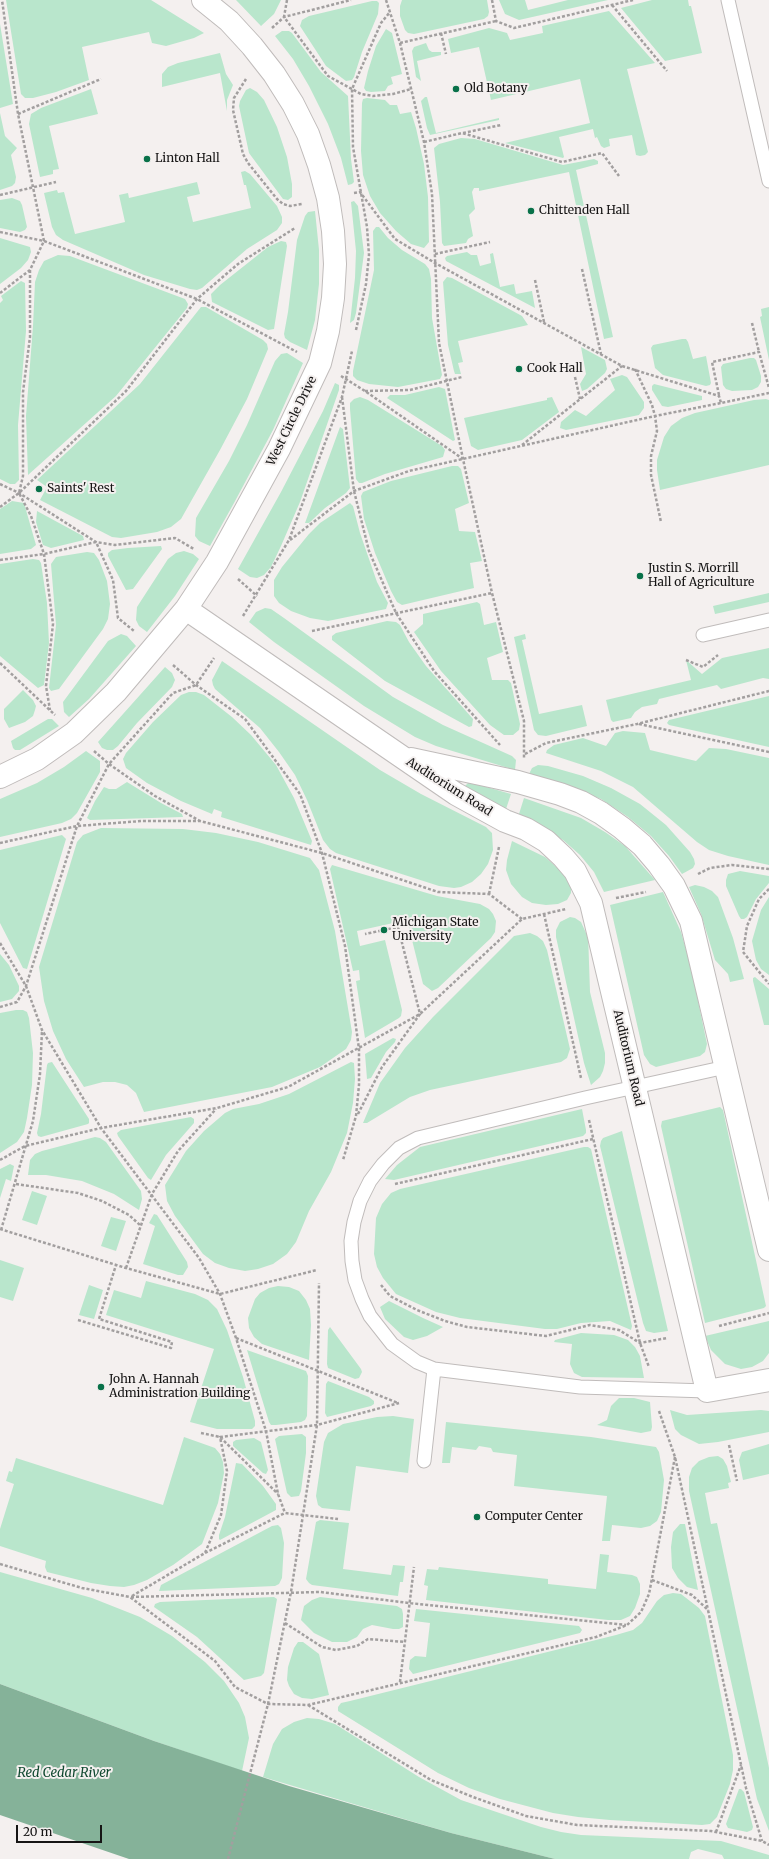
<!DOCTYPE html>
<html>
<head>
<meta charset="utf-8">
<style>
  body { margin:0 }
  #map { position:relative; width:769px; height:1859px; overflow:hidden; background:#f4f0ef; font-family:Merriweather,serif }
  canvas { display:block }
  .scale { position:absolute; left:16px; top:1825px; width:86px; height:18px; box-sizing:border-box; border:2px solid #161515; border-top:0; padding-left:5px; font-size:12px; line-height:14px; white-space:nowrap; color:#161515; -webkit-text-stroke:3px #f4f0ef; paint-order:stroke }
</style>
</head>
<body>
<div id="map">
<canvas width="769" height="1859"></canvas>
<div class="scale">20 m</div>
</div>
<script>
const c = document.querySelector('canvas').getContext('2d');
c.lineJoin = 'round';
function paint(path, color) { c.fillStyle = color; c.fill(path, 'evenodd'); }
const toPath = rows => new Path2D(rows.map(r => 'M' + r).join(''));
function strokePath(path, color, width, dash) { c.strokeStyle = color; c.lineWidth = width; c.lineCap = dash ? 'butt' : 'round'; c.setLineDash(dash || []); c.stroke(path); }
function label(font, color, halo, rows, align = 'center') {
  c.font = font + ' Merriweather,serif'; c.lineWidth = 4; c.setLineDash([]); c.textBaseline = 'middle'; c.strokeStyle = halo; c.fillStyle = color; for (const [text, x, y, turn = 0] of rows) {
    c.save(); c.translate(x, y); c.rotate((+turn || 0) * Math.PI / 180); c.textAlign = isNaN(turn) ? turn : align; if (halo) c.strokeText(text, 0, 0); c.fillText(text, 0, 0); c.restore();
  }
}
paint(toPath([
  [6,0,151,0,204,33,194,38,166,46,152,43,149,32,82,47,89,80,56,92,33,98,25,98,21,94],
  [236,0,281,0,274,14,261,26],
  [402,0,487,0,489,12,488,16,484,19,414,34,408,33,405,30,400,16,400,6],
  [499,0,525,0,528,10,568,0,608,0,519,20,505,14],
  [652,0,688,0,689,6,691,6,702,53,665,61,621,8],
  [372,1,377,1,379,3,378,14,362,52,354,77,352,80,346,81,326,66,300,26,302,20,309,16],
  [609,11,655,63,627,69,648,152,645,155,640,156,636,155,632,135,609,139,610,146,604,148,601,146,597,137,595,138,593,129,559,137,564,157,563,158,505,143,590,123,580,79,491,100,479,47,451,53,448,39,489,28,507,33,510,40,543,33,542,26],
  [0,24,13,104,0,108],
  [386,29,392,33,402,74,391,77,393,84,388,86,385,91,371,92,366,91,364,88,368,71,376,46],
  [282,31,289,31,292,33,321,72,348,96,351,159,354,182,352,184,348,185,341,158,328,124,309,86,293,59,275,36],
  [426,43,429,50,432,52,441,52,441,55,417,61,421,81,416,77,412,51,414,47],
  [220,53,226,74,233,85,227,100,227,111,220,73,162,87,162,74,168,67,178,63],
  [250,88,257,92,264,100,277,127,287,157,292,184,292,197,288,200,283,199,249,153,239,106,240,101,246,90],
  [91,89,98,114,49,126,59,169,53,170,53,174,40,177,29,124,31,114,41,108],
  [425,97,427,97,436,133,499,118,499,120,430,135,427,128,421,101],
  [367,98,385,100,390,105,397,105,400,114,411,112,416,128,424,164,428,197,429,242,424,248,411,244,396,231,380,213,370,196,363,175,361,151,362,103,363,99],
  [0,113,5,136,17,148,11,155,16,177,15,183,12,186,0,190],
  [461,138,475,139,563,165,594,159,598,161,598,164,576,170,613,337,604,339,569,172,479,191,479,188,474,188,472,192,475,209,469,215,473,236,468,239,466,243,444,246,442,243,440,202,434,148,439,144],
  [245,171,250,174,277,206,282,217,282,223,277,230,247,249,202,288,197,290,190,289,144,275,63,240,56,235,52,227,44,193,57,190,58,193,64,192,75,234,125,222,119,195,128,193,129,198,197,182,200,194,187,197,193,222,251,208,246,185,244,185,241,172],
  [12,198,20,201,22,205,27,227,25,230,20,232,0,228,0,200],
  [354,201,358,206,364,253,356,313,354,320,350,323,355,278,356,251,351,202],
  [315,211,319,250,319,284,315,320,307,350,290,342,285,338,284,334,288,312,297,240,305,216,308,212],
  [376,227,379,227,388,238,402,250,425,264,429,269,431,279,432,318,442,375,440,379,398,387,369,384,357,380,353,376,353,371,374,270,373,231],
  [0,238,30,247,31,252,28,260,21,268,0,284],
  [281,241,286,242,287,246,274,329,268,330,212,302,211,294,220,285,268,247],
  [467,252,471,255,477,255,480,266,491,263,490,254,493,253,500,287,514,284,516,294,532,291,535,308,446,261,445,258,447,256],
  [58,255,70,256,185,299,188,304,187,308,116,396,28,475,26,416,33,326,35,282,39,270,44,261],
  [447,277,452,278,522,316,528,325,458,341,463,362,458,363,461,374,455,374,454,371,448,345,443,282],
  [21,281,25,283,26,331,18,425,19,480,15,484,10,484,0,479,0,303,3,300,1,296],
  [201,307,206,307,263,340,267,344,268,349,247,399,220,450,181,519,171,527,157,532,121,538,112,537,40,500,47,487,37,480,140,384],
  [769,307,769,360,760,317,762,316,761,309],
  [682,339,686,339,688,342,693,359,706,356,711,383,710,385,706,386,663,375,655,368,651,348,653,345],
  [581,347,605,360,607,369,605,373,587,389,582,391,580,384,586,374],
  [287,353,303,363,273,430,234,503,210,546,199,541,195,536,196,518,229,461,247,425,275,361,281,354],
  [750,358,754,358,756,360,761,376,761,382,758,387,752,390,732,391,726,389,723,385,721,367,723,364],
  [622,375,627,377,644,402,644,408,639,415,566,430,560,428,561,422,575,410,586,416,615,390,610,379],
  [335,383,339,385,339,390,300,502,281,546,271,567,264,575,257,578,250,577,238,569,281,492,323,411],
  [654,384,702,396,702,400,668,407,662,406,652,390,652,386],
  [439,387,445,389,454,435,455,440,453,441,387,398,390,395,405,395],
  [360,397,368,400,442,446,445,450,443,457,385,474,362,483,359,483,356,479,350,409,350,403,354,399],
  [552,397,559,412,522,440,478,450,471,446,464,418,547,400,547,398],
  [766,399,769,400,769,465,660,490,657,470,657,460,664,437,671,426,682,418,695,413,754,400],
  [340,427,343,429,350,488,346,493,325,508,309,523,305,523],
  [452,466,458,466,461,469,469,503,455,509,459,531,475,532,482,561,470,563,474,588,402,605,397,602,391,591,375,553,364,519,361,496,363,492,391,481],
  [12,501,24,503,36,545,31,549,0,554,0,509],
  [350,503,353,506,360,533,377,582,388,603,386,609,328,621,310,618,291,611,279,603,274,596,274,580,282,567,309,534,320,523],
  [37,511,83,536,84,540,51,548,43,545,36,522],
  [161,546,162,549,133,589,126,590,108,556,108,553,112,550,128,548],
  [184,551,193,554,199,559,175,596,147,632,139,626,136,620,137,607,168,559,176,553],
  [87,552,94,553,99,560,107,581,110,604,108,619,103,629,59,689,51,691,49,688,56,625,51,564,56,557],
  [33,559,39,560,41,563,47,603,49,643,44,685,38,688,0,656,0,564],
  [769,593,769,602,715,614,713,606],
  [477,602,480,604,484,625,496,622,503,652,487,658,492,680,508,680,511,683,520,724,519,730,513,735,504,735,490,725,441,671,414,632,423,624,423,614],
  [265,608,271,609,284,618,393,697,443,725,512,756,516,760,515,770,436,746,415,737,364,706,274,642,249,622,256,612],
  [387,621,396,622,400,625,409,642,426,666,473,719,472,726,469,727,385,681,332,640,332,636,336,633],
  [121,634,127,636,136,646,89,699,69,717,64,712,63,702,108,641],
  [525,634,526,639,522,640,539,714,582,705,587,726,546,736,538,735,534,730,514,637],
  [769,648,769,679,763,678,721,689,717,685,659,699,657,704,642,707,635,712,631,718,613,722,611,720,606,700,691,680,686,660,702,674,722,658],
  [222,661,380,770,421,794,486,827,492,833,493,850,488,864,481,874,472,882,461,887,454,888,439,886,336,853,330,849,323,840,307,800,295,775,279,752,260,728,215,689,213,685,212,680],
  [165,667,172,673,175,680,172,687,137,723,118,746,113,750,107,750,102,748,98,742],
  [23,690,33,700,36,706,35,710,33,716,25,722,9,728,4,719,4,709],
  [189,692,196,692,204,695,232,717,251,735,276,765,294,798,312,841,311,845,221,817,222,812,214,809,212,814,181,801,147,783,126,768,123,759,126,753,153,722,181,695],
  [769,696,769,747,669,725,667,723,669,720],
  [48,719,52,719,59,726,20,750,15,750,13,748,11,741],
  [623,731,645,733,650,750,696,761,709,748,726,749,769,758,769,865,728,856,709,850,697,842,633,787,601,771,546,753,547,750,554,745,583,738,606,746,615,733],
  [86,751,100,761,100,772,77,813,71,819,62,823,0,837,0,799,37,783,64,767],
  [538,765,548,766,583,776,611,788,640,804,666,825,690,852,694,859,695,864,693,868,682,874,669,856,651,836,628,817,601,799,564,785,529,774,532,768],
  [127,782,161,803,182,814,183,817,90,820,87,818,95,801,104,787,109,789,116,789],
  [469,782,511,794,506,809,467,789,465,786],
  [524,798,581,818,605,832,625,846,655,880,604,892,594,872,580,855,563,840,519,814],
  [101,828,183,829,216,833,258,842,310,858,319,870,335,931,352,1032,351,1040,346,1049,320,1067,272,1087,144,1112,136,1093,127,1085,115,1082,103,1082,84,1087,66,1059,53,1031,44,1001,39,967,77,842,83,835],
  [62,835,66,839,27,969,23,968,0,923,0,850],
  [512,841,545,857,561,871,569,880,568,882,571,886,571,893,567,900,558,904,546,905,532,903,522,897,511,884,506,870,507,860],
  [332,865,437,896,480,904,489,909,493,914,496,921,495,932,491,938,438,988,432,991,423,984,407,920,357,931,360,946,385,940,402,1010,401,1016,399,1018,365,1038,356,981,360,980,359,970,353,971,330,869],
  [740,871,769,876,769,883,756,899,747,917,744,919,741,919,739,916,726,886,726,880,728,874],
  [695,885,704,887,712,891,718,897,733,938,744,979,730,982,728,974,715,960,701,914,689,887],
  [663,892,681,932,691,967,707,1044,705,1052,700,1056,656,1067,650,1064,644,1055,610,905],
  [769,897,769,975,761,969,756,960,752,941,761,910],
  [570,917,575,918,581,922,586,933,588,933,590,992,605,1053,605,1063,603,1071,600,1077,591,1085,584,1063,556,937,556,930,560,922],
  [530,933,537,936,543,941,547,950,570,1049,567,1058,561,1062,430,1090,410,1097,367,1123,363,1123,380,1083,405,1048,433,1017,514,936],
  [0,954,9,965,19,986,19,991,12,999,0,1002],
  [755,977,769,989,769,1025,764,1025,753,981,753,978],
  [16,1010,23,1010,27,1012,29,1018,33,1053,32,1085,27,1118,24,1132,17,1142,0,1153,0,1013],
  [393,1038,396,1039,395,1042,386,1052,371,1078,367,1079,365,1054],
  [52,1062,89,1119,89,1123,88,1124,41,1137,38,1136,37,1133,41,1114,47,1065,48,1063],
  [351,1062,354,1063,355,1079,353,1103,347,1133,331,1172,309,1211,296,1242,287,1254,273,1264,258,1269,245,1271,229,1268,215,1263,203,1254,175,1216,167,1201,165,1185,186,1151,204,1131,225,1113,233,1109,259,1104,289,1094],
  [720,1107,723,1110,766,1306,764,1308,705,1323,661,1126,662,1121],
  [582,1109,586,1130,586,1133,583,1136,394,1180,385,1179,397,1165,420,1147],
  [191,1117,194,1119,194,1123,166,1155,151,1180,148,1178,118,1136,117,1133,121,1130],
  [622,1131,668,1331,654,1333,646,1331,643,1323,600,1146,601,1141,603,1138],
  [95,1137,100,1138,106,1142,141,1191,142,1199,139,1210,114,1194,82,1181,46,1175,28,1175,30,1160,35,1154,42,1151],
  [584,1147,588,1147,591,1149,632,1326,631,1330,610,1321,581,1323,557,1329,545,1329,460,1318,436,1312,396,1294,383,1278,377,1267,374,1254,376,1218,382,1204,391,1193,400,1189],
  [10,1164,14,1166,11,1181,6,1179,0,1198,0,1169],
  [32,1191,47,1196,37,1225,22,1220],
  [154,1214,157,1215,187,1262,188,1267,183,1275,178,1275,143,1264,155,1226,149,1223],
  [111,1217,126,1221,116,1251,101,1246],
  [0,1260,24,1268,13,1301,0,1297],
  [146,1281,195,1294,208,1300,217,1309,227,1330,243,1377,255,1421,255,1426,252,1429,217,1429,190,1422,214,1349,106,1315,114,1290,141,1298],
  [89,1285,103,1290,94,1319,79,1315],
  [278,1286,289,1287,299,1291,306,1300,310,1309,311,1325,309,1360,262,1344,254,1337,249,1328,248,1318,255,1299,260,1293,269,1288],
  [389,1301,423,1318,443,1327,427,1336,413,1340,404,1337,385,1319,380,1307],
  [769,1321,769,1353,763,1361,752,1367,741,1369,725,1364,711,1350,705,1336],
  [330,1327,361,1369,362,1372,359,1378,355,1379,328,1368,327,1364,328,1330],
  [581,1333,614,1335,628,1340,635,1347,640,1356,644,1378,582,1377,574,1373,570,1364,572,1344,554,1342,555,1340],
  [247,1350,306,1371,308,1376,307,1416,305,1420,301,1422,276,1425,271,1425,269,1422],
  [328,1381,369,1397,374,1401,374,1404,371,1406,327,1417,325,1413,326,1384],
  [619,1398,634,1398,650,1402,652,1427,651,1431,641,1433,597,1425,607,1420,611,1406],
  [670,1410,687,1415,761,1410,769,1411,769,1432,718,1442,699,1444,681,1435,675,1429],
  [393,1416,414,1419,408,1473,356,1466,350,1511,322,1508,318,1505,316,1496,324,1442,328,1433,343,1424,377,1417],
  [446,1422,591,1437,656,1447,659,1452,664,1480,661,1512,657,1521,650,1526,641,1528,612,1525,610,1541,602,1541,607,1496,514,1486,517,1455,493,1452,491,1448,479,1446,476,1450,452,1447,450,1463,442,1463],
  [302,1434,306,1437,306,1453,301,1491,299,1496,291,1497,287,1493,275,1439,279,1436],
  [184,1437,215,1448,220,1454,223,1462,224,1473,218,1503,202,1544,173,1565,147,1580,134,1585,124,1587,110,1586,91,1583,47,1572,45,1567,46,1561,0,1546,0,1529,14,1484,6,1481,9,1471,12,1472,16,1458,163,1505],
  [254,1438,261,1442,268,1470,266,1474,263,1473,233,1446,233,1442,236,1440],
  [769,1444,769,1474,743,1480,739,1460,742,1452],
  [718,1456,723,1459,727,1466,731,1482,728,1483,729,1488,705,1493,711,1524,717,1523,769,1768,769,1831,757,1799,689,1491,689,1477,692,1468,699,1461,709,1457],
  [236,1463,242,1464,263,1486,276,1504,276,1510,220,1540,219,1539,219,1535,225,1517],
  [320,1520,349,1523,343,1569,391,1575,393,1565,405,1566,403,1582,400,1582,398,1596,312,1585,309,1583,306,1579,316,1522],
  [680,1524,685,1524,698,1590,687,1587,678,1578,672,1568,671,1547,673,1532],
  [278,1525,281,1528,284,1543,282,1578,279,1584,275,1586,159,1591,161,1585,272,1526],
  [600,1554,609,1555,607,1572,632,1575,637,1577,640,1584,640,1594,635,1608,630,1616,621,1620,608,1620,426,1600,428,1586,424,1585,427,1569,438,1570,439,1567,548,1579,548,1584,596,1589],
  [0,1572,92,1598,140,1617,172,1636,205,1662,224,1681,239,1703,245,1717,249,1738,242,1771,154,1741,0,1684],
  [673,1593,681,1594,699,1608,705,1616,733,1755,733,1770,730,1784,717,1817,710,1824,702,1825,610,1820,578,1817,553,1813,500,1799,469,1788,438,1773,338,1711,338,1707,341,1703,350,1701,616,1635,633,1630,642,1623,657,1601,664,1595],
  [274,1597,277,1599,264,1673,261,1676,244,1680,197,1637,154,1607,155,1604,160,1602],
  [320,1597,397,1606,402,1609,403,1614,403,1627,399,1629,393,1629,372,1625,363,1629,357,1637,347,1642,332,1642,314,1633,301,1620,304,1606,312,1600],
  [416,1609,579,1626,582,1630,580,1633,413,1674,409,1669,410,1660,415,1656,426,1657,430,1623,414,1621],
  [298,1642,303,1642,319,1654,329,1695,312,1699,302,1698,294,1694,289,1686,287,1680,288,1667,294,1648],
  [307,1718,319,1719,335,1724,419,1777,461,1800,541,1827,561,1832,581,1835,721,1841,769,1855,769,1859,724,1859,722,1855,698,1849,691,1852,689,1859,555,1859,451,1833,263,1777,273,1744,282,1729,294,1722],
  [739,1789,741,1789,744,1792,753,1827,752,1830,747,1832,728,1828,726,1824]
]), '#b9e6cc');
paint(toPath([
  [0,1684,154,1741,289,1786,451,1833,555,1859,129,1859,0,1815]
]), '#85b299');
const service = toPath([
  [728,0,769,181],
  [703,635,769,620],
  [707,1391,580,1387,434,1369,417,1362,392,1344,370,1316,362,1299,355,1280,352,1261,351,1241,354,1222,360,1201,370,1181,383,1164,399,1148,418,1138,585,1098,726,1067],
  [424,1461,434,1369]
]);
const minor = toPath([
  [186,609,456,794,505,821,526,829,546,841,563,857,575,871,591,903,707,1391,769,1380],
  [411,759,518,782,560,794,581,802,601,813,622,828,642,845,659,865,674,886,691,921,769,1250],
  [0,777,37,759,74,733,116,692,186,609,217,562,279,449,320,363,328,331,333,298,335,264,333,231,328,198,319,165,308,134,293,104,274,74,252,46,229,21,203,0]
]);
strokePath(service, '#c0bcbb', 15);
strokePath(minor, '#c0bcbb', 24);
strokePath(toPath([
  [287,0,284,17,328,76,361,94,373,96,393,94,411,89],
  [386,0,400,43,424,142,432,194,439,343,463,459],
  [492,0,496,21,514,28,633,0],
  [612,5,667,71],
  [272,28,284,17,351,0],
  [441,33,446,54],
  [400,43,496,21],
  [246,79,234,98,233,110,243,154,248,163,277,199,283,204,290,206,302,204],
  [18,114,101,79],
  [463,133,501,125],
  [424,142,462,133,562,162,602,153,619,176],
  [354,193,360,192,395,239,435,263,622,366,719,396,721,403,769,393],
  [0,195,56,182],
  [0,232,44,241,197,299,297,352],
  [435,254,490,242],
  [582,269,601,354],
  [30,270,30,337,23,392,23,476,19,493,31,516,44,554,53,624,46,686,50,710],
  [535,280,544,322],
  [0,293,30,270,44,241,18,114,2,0],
  [752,323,759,352],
  [356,330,366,284,369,255,367,227,353,147,352,89,381,23,390,12],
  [635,369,652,405,655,416,657,431,651,456,651,475,661,522],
  [341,376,365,391,463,459,492,593,524,721,524,758],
  [575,377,580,399],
  [365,391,410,390,462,377],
  [719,395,712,362,759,352,769,388],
  [342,397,354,491,369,551,396,613,434,671,500,745],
  [522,445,622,366],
  [0,484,19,493,96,542,115,545,175,538,194,549],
  [0,507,19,493,126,391,197,299,238,264,295,228],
  [290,540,354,491,409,471,655,416,721,403],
  [0,560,44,554,96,542,113,580,118,618,134,631],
  [238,579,257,596],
  [243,616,289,540,342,397,352,351],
  [312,631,492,593],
  [686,660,703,667,718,655],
  [0,663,55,715],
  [173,665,196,685,245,719,300,794,322,853,345,946,359,1049,359,1085,356,1116,343,1160],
  [639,724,769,752],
  [94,751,109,764,155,796,200,821],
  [525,754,546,743,637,724,769,691],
  [0,843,77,826,141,821,200,821,322,853,438,892,489,894,522,919],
  [698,874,710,868,732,865,769,869],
  [769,889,759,899,747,926,743,952,769,984],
  [489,894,499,847],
  [616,898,646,892],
  [544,914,581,1078],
  [0,943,26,986,42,1030,101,1128,199,1258,220,1294,236,1338,266,1431,278,1494,285,1513],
  [0,1007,17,1002,26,986,77,826,109,764,173,693,196,685,214,658],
  [358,1114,382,1067,420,1014,398,927,365,934],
  [589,1120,640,1343,649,1367],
  [0,1160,25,1146,101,1128,217,1108,288,1087,420,1014,522,919,566,909],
  [16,1184,78,1193,102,1201,129,1215,141,1226],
  [395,1184,593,1139],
  [0,1229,126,1268,220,1294,317,1270],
  [1,1230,33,1121,40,1074,42,1031],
  [126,1268,152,1194,178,1151,216,1109],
  [381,1285,390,1296,417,1310,445,1321,467,1327,546,1336,590,1325,619,1330,640,1343,667,1338],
  [78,1320,171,1348,172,1342,99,1319,116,1265],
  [719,1326,769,1313],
  [236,1338,398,1403],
  [659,1411,675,1457,708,1610],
  [201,1433,220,1437,278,1494],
  [729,1445,737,1481],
  [205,1553,285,1513,338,1519],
  [0,1564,82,1588,130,1597,215,1661,235,1687,268,1704,308,1705,596,1637,627,1625,641,1612,649,1594,675,1457],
  [652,1580,692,1595,708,1610,746,1788,762,1841],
  [132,1596,205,1553,221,1515,227,1471,220,1437,317,1425,399,1403],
  [131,1597,320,1592,409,1603,626,1625],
  [285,1623,322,1647,336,1650,357,1646,368,1639,405,1642],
  [400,1682,414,1567],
  [308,1705,431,1780,473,1797,526,1816,577,1825,711,1831,762,1841,769,1845],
  [716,1832,741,1765],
  [228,1859,268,1704,291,1592,317,1425,319,1283]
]), '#a29f9f', 2.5, [3, 2]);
strokePath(service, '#fff', 13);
strokePath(minor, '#fff', 22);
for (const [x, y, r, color] of [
  [456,89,4,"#087149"],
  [147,159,4,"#087149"],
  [531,211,4,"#087149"],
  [519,369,4,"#087149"],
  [39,489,4,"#087149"],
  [640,576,4,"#087149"],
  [384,930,4,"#087149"],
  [101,1387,4,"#087149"],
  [477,1517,4,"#087149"]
]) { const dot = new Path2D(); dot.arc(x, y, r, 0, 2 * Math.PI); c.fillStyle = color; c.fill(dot); strokePath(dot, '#f4f0ef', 1.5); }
label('12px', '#161515', '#f4f0ef', [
  ["Old Botany",464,89],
  ["Linton Hall",155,159],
  ["Chittenden Hall",539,211],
  ["Cook Hall",527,369],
  ["Saints' Rest",47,489],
  ["Justin S. Morrill",648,569],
  ["Hall of Agriculture",648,583],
  ["Michigan State",392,923],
  ["University",392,937],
  ["John A. Hannah",109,1380],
  ["Administration Building",109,1394],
  ["Computer Center",485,1517]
], 'left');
label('12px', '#161515', '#f4f0ef', [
  ["West Circle Drive",292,421,-64],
  ["Auditorium Road",449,787,32],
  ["Auditorium Road",628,1058,77]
]);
label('italic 13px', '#104930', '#f4f0ef', [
  ["Red Cedar River",64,1773]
]);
</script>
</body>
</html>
